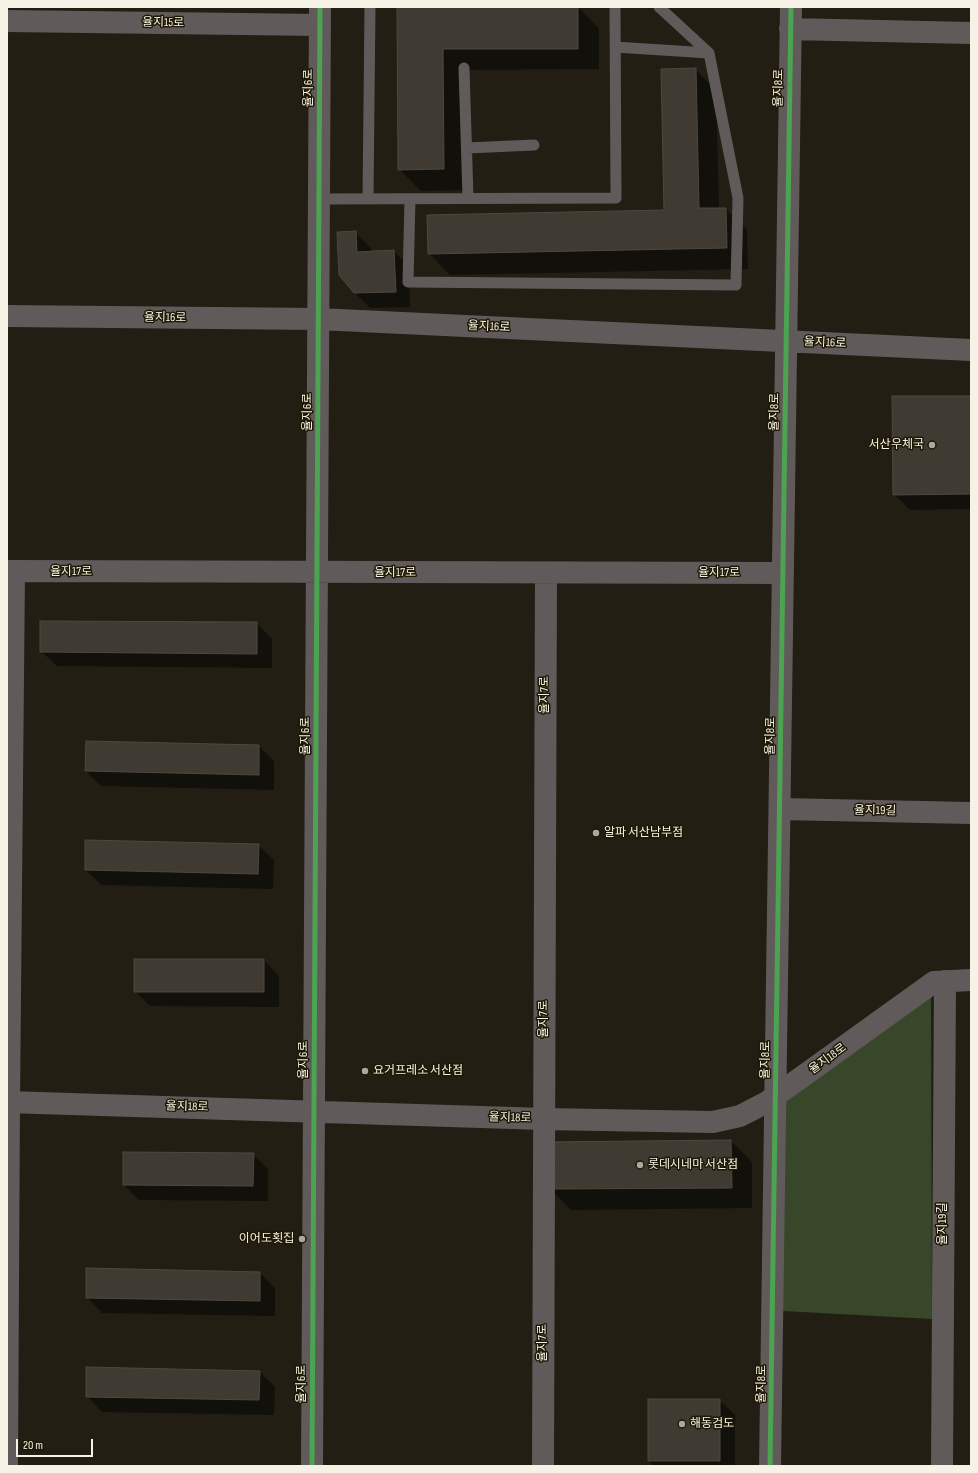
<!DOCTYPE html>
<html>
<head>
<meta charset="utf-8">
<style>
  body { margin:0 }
  #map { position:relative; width:978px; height:1473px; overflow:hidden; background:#221e13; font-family:"Sofia Sans Condensed",sans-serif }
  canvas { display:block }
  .frame { position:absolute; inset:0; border:8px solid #f6f3e6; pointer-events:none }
  .scale { position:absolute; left:16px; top:1439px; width:77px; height:18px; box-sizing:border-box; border:2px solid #f6f3e6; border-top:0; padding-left:5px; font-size:12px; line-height:14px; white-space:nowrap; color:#f6f3e6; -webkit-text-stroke:3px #1e1804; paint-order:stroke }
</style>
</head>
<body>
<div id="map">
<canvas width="978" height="1473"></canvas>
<div class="frame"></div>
<div class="scale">20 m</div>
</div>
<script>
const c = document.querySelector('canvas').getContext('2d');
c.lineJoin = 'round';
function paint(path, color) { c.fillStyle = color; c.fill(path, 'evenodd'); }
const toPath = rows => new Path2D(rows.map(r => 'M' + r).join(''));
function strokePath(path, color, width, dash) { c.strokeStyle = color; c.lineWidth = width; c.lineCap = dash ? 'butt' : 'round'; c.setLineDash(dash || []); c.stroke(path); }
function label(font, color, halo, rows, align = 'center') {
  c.font = font + ' "Sofia Sans Condensed","Noto Sans KR",sans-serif'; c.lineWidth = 3; c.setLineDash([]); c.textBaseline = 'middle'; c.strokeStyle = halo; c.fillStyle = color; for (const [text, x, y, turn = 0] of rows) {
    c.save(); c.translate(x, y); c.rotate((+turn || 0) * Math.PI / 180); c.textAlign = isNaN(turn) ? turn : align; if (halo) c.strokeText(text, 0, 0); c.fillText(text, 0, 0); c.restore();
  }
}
paint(toPath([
  [931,997,932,1319,783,1311,779,1106]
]), '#384629');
paint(toPath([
  [398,7,578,7,599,28,599,69,464,70,465,190,421,191,399,169],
  [695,69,716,90,719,209,726,209,747,230,748,269,450,275,429,253,665,211],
  [355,232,371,248,371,252,394,251,409,267,410,307,370,308,354,292],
  [971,397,971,509,910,510,894,494],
  [41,622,257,623,272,639,272,668,57,666,41,651],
  [259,746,274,761,274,790,101,786,86,771],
  [258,845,274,860,273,889,101,885,86,870],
  [264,960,279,976,279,1007,150,1006,135,991],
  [731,1141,752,1162,752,1208,571,1210,550,1189],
  [253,1154,268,1169,268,1201,139,1200,124,1185],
  [260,1273,275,1288,275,1316,102,1313,87,1297],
  [260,1372,275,1387,274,1415,102,1412,87,1396],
  [719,1400,735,1415,735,1466,654,1466,649,1461]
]), '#0007');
const building = toPath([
  [397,7,578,7,578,49,443,49,444,169,398,170,397,7],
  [696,68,699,208,726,208,727,248,428,254,427,215,664,210,661,69,696,68],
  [356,231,357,252,394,250,396,292,354,293,339,275,337,232,356,231],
  [892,396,971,396,971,494,893,495,892,396],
  [40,621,257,622,257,654,40,652,40,621],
  [86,741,259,745,259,775,85,771,86,741],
  [85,840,259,844,258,874,85,870,85,840],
  [134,959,264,959,264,992,134,992,134,959],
  [731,1140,732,1188,549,1189,548,1142,731,1140],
  [123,1152,254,1153,253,1186,123,1185,123,1152],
  [86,1268,260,1272,260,1301,86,1298,86,1268],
  [86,1367,260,1371,259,1400,86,1397,86,1367],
  [648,1399,720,1399,720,1461,648,1461,648,1399]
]);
paint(building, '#403b32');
strokePath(building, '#4e4841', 1);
strokePath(toPath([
  [615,47,709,53],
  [464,68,468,198],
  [467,148,534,145],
  [319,199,616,198,615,7],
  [368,199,370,7],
  [410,199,408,282,736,285,738,198,709,53,659,7]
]), '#615a5a', 11);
strokePath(toPath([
  [7,21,320,25],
  [790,29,971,33],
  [7,316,318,319,971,350],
  [7,571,783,573],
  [780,809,971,813],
  [7,1102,544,1119,713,1122,740,1116,767,1102,934,982,971,980],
  [7,1466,9,1102,14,571],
  [312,1466,320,7],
  [543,1466,546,573],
  [770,1466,791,7],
  [942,1466,945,981]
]), '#615a5a', 22);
strokePath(toPath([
  [312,1466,320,7],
  [770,1466,791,7]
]), '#4ca352', 5);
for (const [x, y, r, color] of [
  [932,445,4,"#aca89c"],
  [596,833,4,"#aca89c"],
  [365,1071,4,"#aca89c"],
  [640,1165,4,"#aca89c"],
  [302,1239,4,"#aca89c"],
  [682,1424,4,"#aca89c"]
]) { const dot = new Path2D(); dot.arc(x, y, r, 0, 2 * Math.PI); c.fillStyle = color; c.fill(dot); strokePath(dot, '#1e1804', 1.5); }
label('12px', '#f6f3e6', '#1e1804', [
  ["율지15로",163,23,1],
  ["율지6로",309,88,-90],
  ["율지8로",779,88,-89],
  ["율지16로",165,318,1],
  ["율지16로",489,327,3],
  ["율지16로",825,343,3],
  ["율지6로",308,412,-90],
  ["율지8로",775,412,-89],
  ["율지17로",71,572],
  ["율지17로",395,573],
  ["율지17로",719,573],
  ["율지7로",545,695,-90],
  ["율지6로",306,736,-90],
  ["율지8로",771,736,-89],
  ["율지19길",875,811,1],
  ["율지7로",544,1019,-90],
  ["율지18로",828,1059,-36],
  ["율지6로",304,1060,-90],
  ["율지8로",766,1060,-89],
  ["율지18로",187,1107,2],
  ["율지18로",510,1118,2],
  ["율지19길",943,1224,-90],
  ["율지7로",543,1343,-90],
  ["율지6로",302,1384,-90],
  ["율지8로",762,1384,-89]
]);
label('12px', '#f6f3e6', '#1e1804', [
  ["서산우체국",924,445,"right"],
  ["알파 서산남부점",604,833],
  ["요거프레소 서산점",373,1071],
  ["롯데시네마 서산점",648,1165],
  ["이어도횟집",294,1239,"right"],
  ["해동검도",690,1424]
], 'left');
</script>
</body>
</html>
